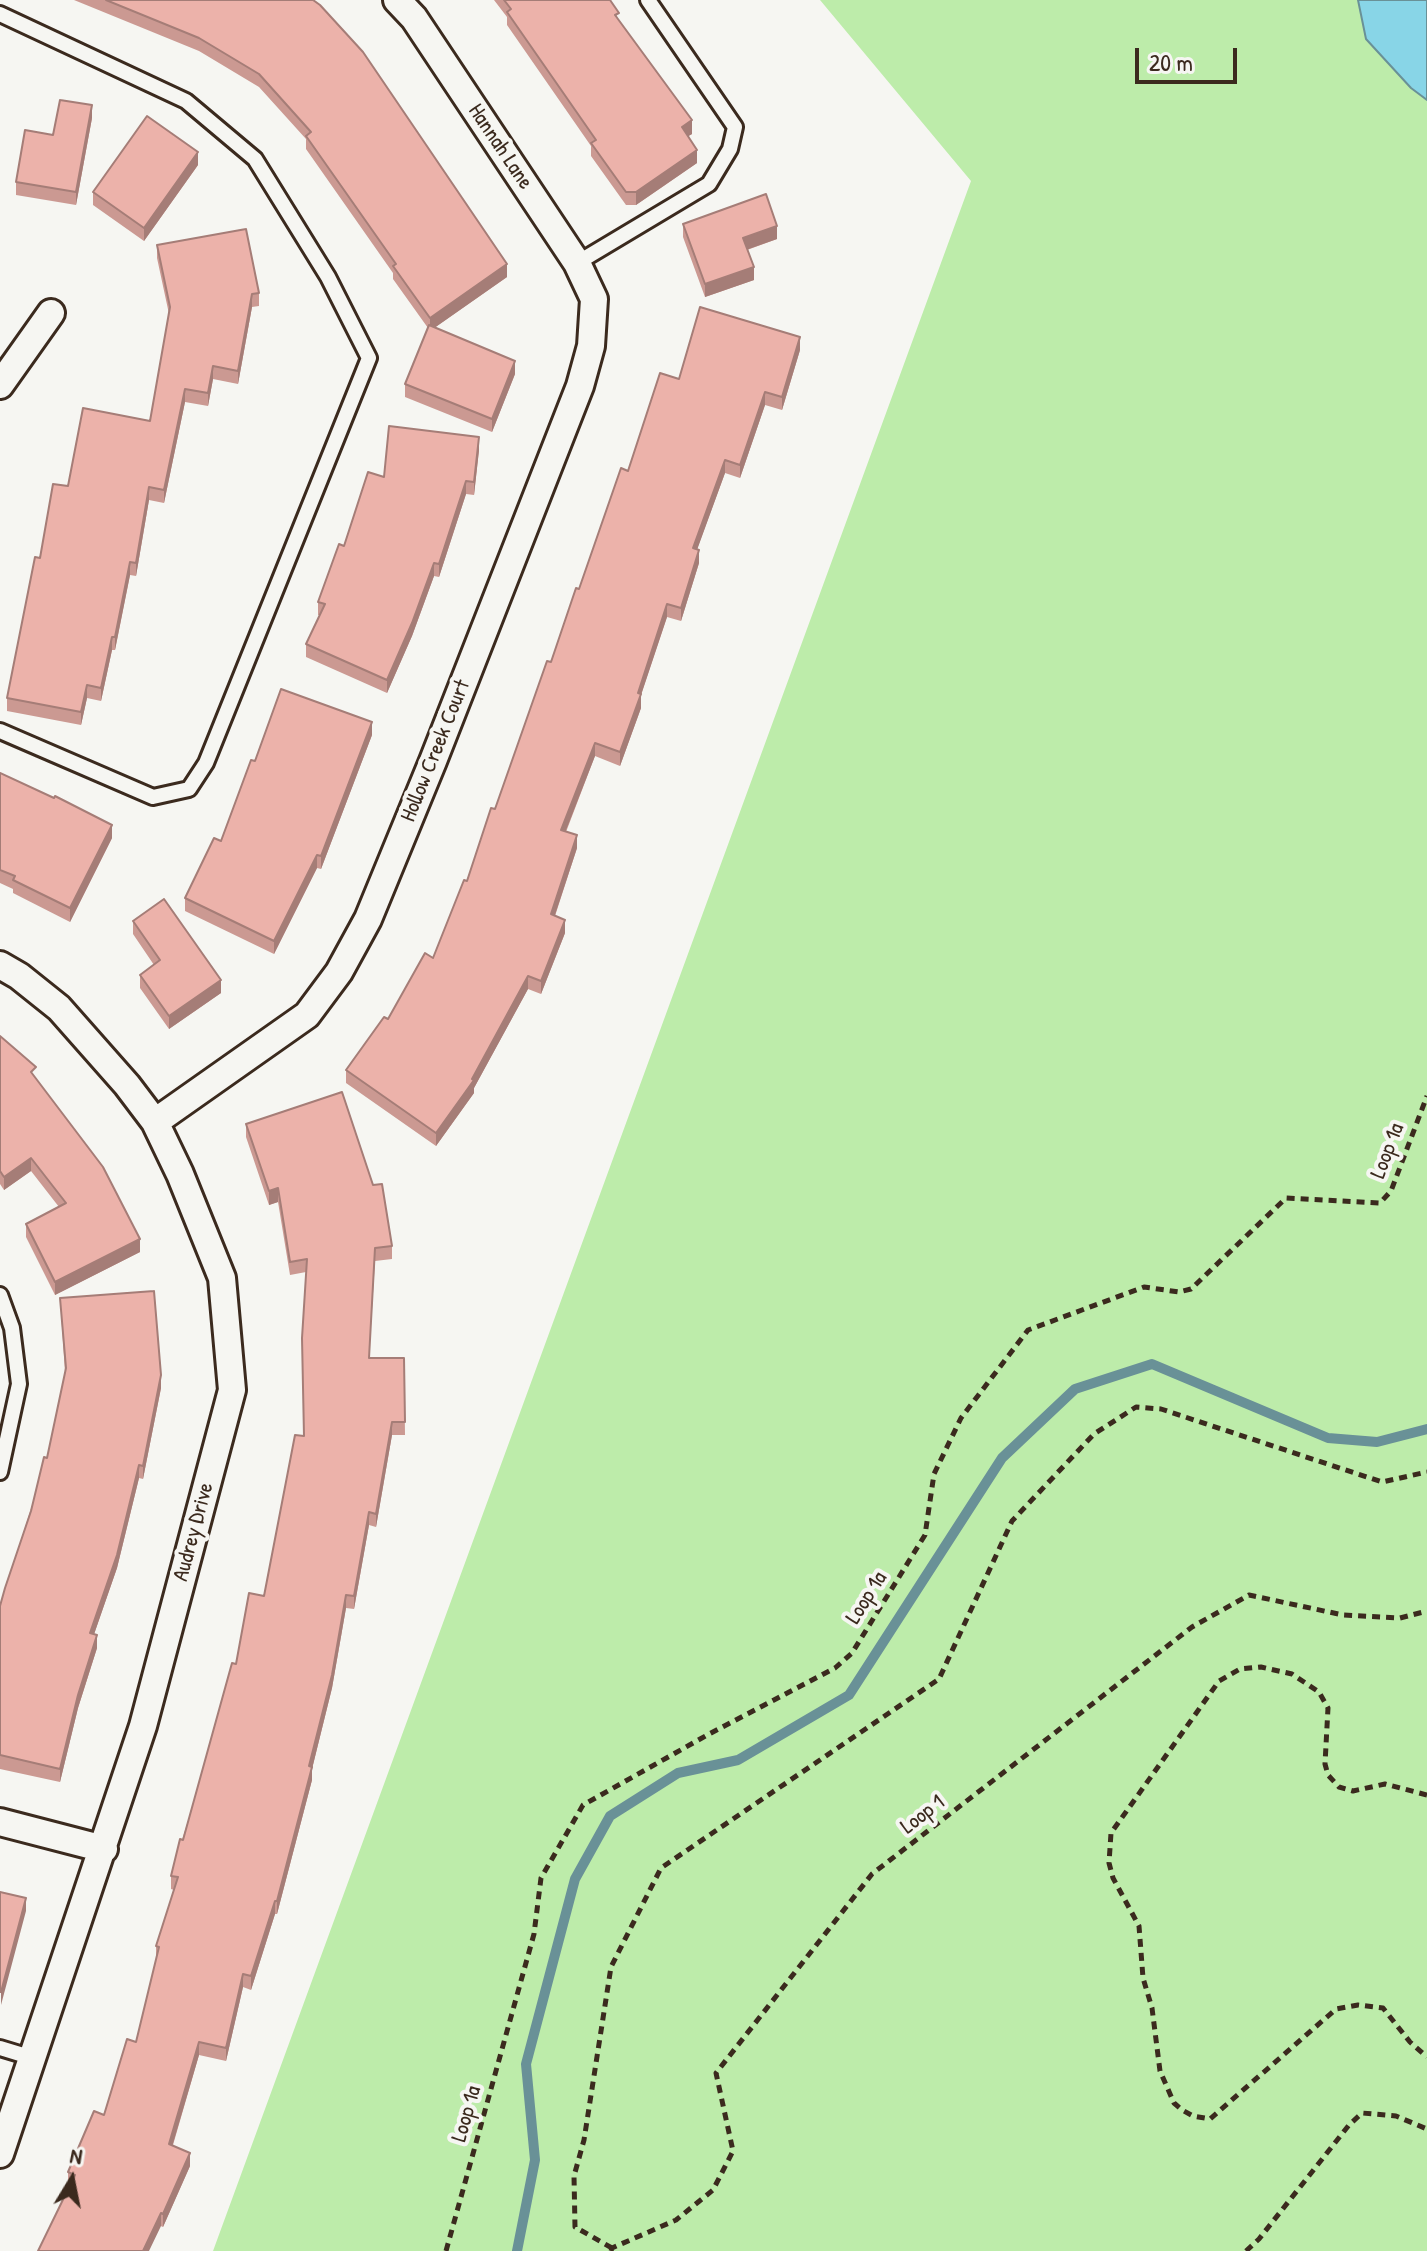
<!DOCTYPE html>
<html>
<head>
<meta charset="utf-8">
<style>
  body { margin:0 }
  #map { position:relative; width:1427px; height:2251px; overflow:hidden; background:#f6f6f2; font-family:"Patrick Hand",sans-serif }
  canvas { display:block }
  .north { position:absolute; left:32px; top:2139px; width:80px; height:80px; -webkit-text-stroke:6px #f6f6f2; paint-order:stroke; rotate:10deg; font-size:22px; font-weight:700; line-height:32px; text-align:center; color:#3b2a1e }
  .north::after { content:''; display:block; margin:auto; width:28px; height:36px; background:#3b2a1e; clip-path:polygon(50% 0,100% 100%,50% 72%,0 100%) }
  .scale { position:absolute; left:1135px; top:48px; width:102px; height:36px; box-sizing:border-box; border:4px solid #3b2a1e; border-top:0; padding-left:10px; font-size:24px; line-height:28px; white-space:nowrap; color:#3b2a1e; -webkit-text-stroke:6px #f6f6f2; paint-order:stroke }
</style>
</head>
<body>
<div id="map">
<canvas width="1427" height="2251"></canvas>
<div class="north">N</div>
<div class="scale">20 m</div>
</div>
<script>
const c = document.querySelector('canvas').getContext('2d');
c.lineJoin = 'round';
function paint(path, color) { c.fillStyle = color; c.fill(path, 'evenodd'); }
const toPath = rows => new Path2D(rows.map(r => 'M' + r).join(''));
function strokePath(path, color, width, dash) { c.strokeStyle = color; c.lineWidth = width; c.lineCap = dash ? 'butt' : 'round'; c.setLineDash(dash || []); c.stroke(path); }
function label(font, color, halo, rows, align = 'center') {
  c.font = font + ' "Patrick Hand",sans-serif'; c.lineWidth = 8; c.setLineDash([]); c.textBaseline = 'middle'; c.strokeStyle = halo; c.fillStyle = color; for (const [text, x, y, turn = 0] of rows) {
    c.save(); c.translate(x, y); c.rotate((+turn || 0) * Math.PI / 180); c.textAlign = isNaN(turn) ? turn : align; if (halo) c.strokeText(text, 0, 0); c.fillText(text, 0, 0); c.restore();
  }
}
paint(toPath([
  [820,0,1427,0,1427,2251,213,2251,971,181]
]), '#bdecaa');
const water = toPath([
  [1358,0,1427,0,1427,100,1411,88,1366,39,1358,0]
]);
paint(water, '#88d5e7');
strokePath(water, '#699197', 2);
strokePath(toPath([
  [517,2251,535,2160,526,2064,575,1879,610,1816,678,1773,738,1760,849,1695,1002,1458,1075,1389,1152,1364,1328,1438,1377,1442,1427,1429]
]), '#699197', 10);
const service = toPath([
  [0,14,186,101,255,159,328,277,369,358,206,763,189,789,153,797,0,731],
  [577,263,709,184,730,149,735,127,648,0],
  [0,1295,12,1328,19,1384,0,1472],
  [0,2048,33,2058]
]);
const minor = toPath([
  [0,385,51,313],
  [0,965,19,976,59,1008,127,1085,155,1122,180,1174,222,1278,232,1390,143,1726,0,2154],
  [155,1122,307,1015,339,972,368,919,433,761,580,386,591,346,594,299,577,263,414,18,397,0],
  [0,1822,104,1849]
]);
strokePath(service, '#3b2a1e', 20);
strokePath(minor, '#3b2a1e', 32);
strokePath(toPath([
  [1427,1795,1385,1784,1353,1791,1339,1787,1328,1775,1325,1764,1328,1708,1319,1692,1292,1674,1261,1667,1240,1669,1219,1681,1111,1833,1109,1863,1113,1878,1139,1926,1143,1978,1152,2008,1160,2071,1174,2103,1182,2110,1193,2116,1210,2119,1336,2009,1358,2005,1383,2008,1410,2042,1427,2057],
  [612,2248,575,2227,574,2176,584,2140,611,1967,661,1868,939,1679,1012,1521,1094,1434,1136,1407,1161,1409,1382,1482,1427,1472],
  [446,2251,534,1934,541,1878,583,1805,709,1734,835,1668,852,1653,925,1535,934,1474,961,1418,1028,1330,1144,1287,1179,1292,1191,1289,1286,1198,1380,1203,1391,1191,1427,1096],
  [611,2251,612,2248,676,2220,713,2190,733,2151,716,2073,872,1874,1192,1627,1249,1595,1343,1615,1400,1618,1427,1611],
  [1246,2251,1259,2239,1349,2125,1362,2113,1396,2116,1427,2129]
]), '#3b2a1e', 5, [8, 6]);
strokePath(service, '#f6f6f2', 14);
strokePath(minor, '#f6f6f2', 26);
paint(toPath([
  [74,0,313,0,507,277,434,328,515,374,492,432,405,397,405,384,428,328,393,279,393,273,306,149,306,139,259,87,199,51],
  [494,0,610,0,619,21,692,134,688,136,697,163,636,205,626,205,591,156,591,146,507,25,507,17],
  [92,118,76,205,16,195,16,182],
  [198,165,144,241,93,205,93,192],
  [683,224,777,239,747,250,754,280,705,297,683,237],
  [157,245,259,293,259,306,252,307,238,384,213,379,208,406,185,402,164,503,149,500,136,576,130,575,115,650,112,650,101,701,87,698,81,725,7,711,7,698,40,558,68,486,150,421,169,314,157,258],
  [800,350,782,410,765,405,740,478,725,473,697,549,699,563,681,621,667,617,641,695,641,708,620,766,595,756,566,832,577,848,555,916,565,933,541,994,528,989,474,1088,474,1093,436,1146,346,1083,346,1070,388,1019,433,958,467,881,579,589,628,471,679,379],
  [479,450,474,495,466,494,439,577,434,576,412,636,387,693,306,657,306,644,320,615,318,615,318,602,344,546,384,477],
  [372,735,321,869,317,868,274,954,185,911,185,898,221,841,255,761],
  [0,773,54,798,112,838,70,922,13,893,13,889,0,883],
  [133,921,221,993,169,1029,140,988,140,975,154,965,133,934],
  [0,1036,36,1078,140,1252,55,1295,26,1237,26,1224,59,1207,31,1171,4,1190,0,1184],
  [246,1124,392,1246,392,1259,375,1261,369,1358,404,1358,405,1435,392,1435,376,1527,369,1525,354,1609,346,1608,332,1688,312,1769,312,1780,277,1914,275,1914,251,1990,243,1987,226,2061,199,2055,173,2145,190,2166,163,2227,68,2185,68,2172,104,2115,136,2042,156,1959,156,1946,174,1890,171,1889,171,1876,236,1664,264,1596,303,1436,306,1272,290,1275,278,1202,269,1205,246,1137],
  [60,1298,161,1388,143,1479,139,1478,117,1568,94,1634,97,1648,78,1708,60,1782,0,1769,0,1606,47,1458,65,1372]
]), '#cb9992');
paint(toPath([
  [92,105,92,118,76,205,76,192],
  [692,120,692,134,682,140,682,127],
  [697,150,697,163,636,205,636,192],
  [198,152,198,165,144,241,144,228],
  [777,226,777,239,743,251,743,238],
  [507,264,507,277,430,331,430,318],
  [754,267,754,280,705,297,705,284],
  [252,294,252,307,238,384,238,371],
  [800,337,800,350,782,410,782,397],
  [515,361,515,374,492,432,492,419],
  [213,366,213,379,208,406,208,393],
  [185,389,185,402,164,503,164,490],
  [765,392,765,405,740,478,740,465],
  [479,437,479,450,474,495,474,482],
  [725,460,725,473,693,561,693,548],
  [466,481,466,494,439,577,439,564],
  [149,487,149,500,136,576,136,563],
  [699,550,699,563,681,621,681,608],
  [130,562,130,575,115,650,115,637],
  [434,563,434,576,412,636,387,693,387,680],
  [667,604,667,617,641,695,641,708,620,766,620,752,638,693],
  [112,637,112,650,101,701,101,688],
  [87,685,87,698,81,725,81,712],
  [372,722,372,735,321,869,321,856],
  [595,743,595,756,561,843,561,830],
  [112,825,112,838,70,922,70,908],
  [577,835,577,848,551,927,551,914],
  [317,855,317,868,274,954,274,941],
  [565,920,565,933,541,994,541,981],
  [528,976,528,989,474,1088,474,1093,436,1146,436,1133,472,1079],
  [221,980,221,993,169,1029,169,1016],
  [31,1158,31,1171,4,1190,4,1177],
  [278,1188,278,1202,269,1205,269,1191],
  [140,1239,140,1252,55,1295,55,1282],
  [161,1375,161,1388,143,1479,143,1466],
  [392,1422,392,1435,376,1527,376,1514],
  [139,1465,139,1478,117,1568,90,1646,90,1633],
  [369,1512,369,1525,354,1609,354,1596],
  [346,1595,346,1608,332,1688,312,1769,312,1780,277,1914,277,1901,309,1766],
  [97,1635,97,1648,78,1708,60,1782,60,1769,78,1695],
  [26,1898,26,1911,1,2005,1,1992],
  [275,1901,275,1914,251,1990,251,1976],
  [243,1974,243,1987,226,2061,226,2048],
  [199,2042,199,2055,169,2157,169,2144],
  [190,2153,190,2166,163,2227,163,2214],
  [161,2213,161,2226,149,2251,143,2251]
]), '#a57d77');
const building = toPath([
  [106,0,313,0,320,5,363,52,507,264,430,318,393,266,396,264,306,136,311,132,259,74,199,38,106,0],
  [504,0,610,0,619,13,615,15,692,120,682,127,697,150,636,192,626,192,591,143,596,140,507,12,511,9,504,0],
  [60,100,92,105,76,192,16,182,25,130,53,135,60,100],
  [147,116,198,152,144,228,93,192,147,116],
  [766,194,777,226,743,238,754,267,705,284,683,224,766,194],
  [246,229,259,293,252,294,238,371,213,366,208,393,185,389,164,490,149,487,136,563,130,562,115,637,112,637,101,688,87,685,81,712,7,698,35,557,40,558,53,484,68,486,83,408,150,421,170,307,157,245,246,229],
  [700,307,800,337,782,397,765,392,740,465,725,460,693,548,699,550,681,608,667,604,638,693,641,694,620,752,595,743,561,830,577,835,551,914,565,920,541,981,528,976,472,1079,474,1080,436,1133,346,1070,384,1017,388,1019,425,953,433,958,464,880,467,881,491,808,495,809,547,661,551,662,576,588,579,589,621,468,628,471,660,373,679,379,700,307],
  [429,325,515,361,492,419,405,384,429,325],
  [389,426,479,437,474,482,466,481,439,564,434,563,412,623,387,680,306,644,325,604,318,602,339,544,344,546,368,472,384,477,389,426],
  [281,689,372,722,321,856,317,855,274,941,185,898,214,838,221,841,251,760,255,761,281,689],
  [0,773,54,798,55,796,112,825,70,908,13,880,15,876,0,870,0,773],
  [164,899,221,980,169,1016,140,975,160,960,133,921,164,899],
  [0,1036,36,1067,31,1072,103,1167,140,1239,55,1282,26,1224,66,1203,31,1158,4,1177,0,1171,0,1036],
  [342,1092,373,1185,382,1184,392,1246,375,1248,369,1358,404,1358,405,1422,392,1422,376,1514,369,1512,354,1596,346,1595,332,1675,309,1766,312,1767,277,1901,275,1901,251,1976,243,1974,226,2048,199,2042,169,2144,190,2153,163,2214,161,2213,143,2251,38,2251,75,2175,68,2172,94,2111,104,2115,127,2039,136,2042,159,1947,156,1946,178,1877,171,1876,180,1839,183,1840,232,1663,236,1664,249,1593,264,1596,295,1435,304,1436,302,1338,307,1259,290,1262,278,1188,269,1191,246,1124,342,1092],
  [154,1291,161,1375,143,1466,139,1465,117,1555,90,1633,97,1635,78,1695,60,1769,0,1755,0,1606,5,1588,31,1511,44,1457,47,1458,66,1368,60,1298,154,1291],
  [0,1892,26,1898,1,1992,0,1992,0,1892]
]);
paint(building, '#ecb2aa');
strokePath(building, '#a57d77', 2);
label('22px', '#3b2a1e', '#f6f6f2', [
  ["Hannah Lane",500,147,56],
  ["Hollow Creek Court",436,751,-68],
  ["Loop 1a",1388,1151,-69],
  ["Audrey Drive",194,1532,-75],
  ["Loop 1a",867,1598,-58],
  ["Loop 1",923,1815,-38],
  ["Loop 1a",467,2114,-74]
]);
</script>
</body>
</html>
